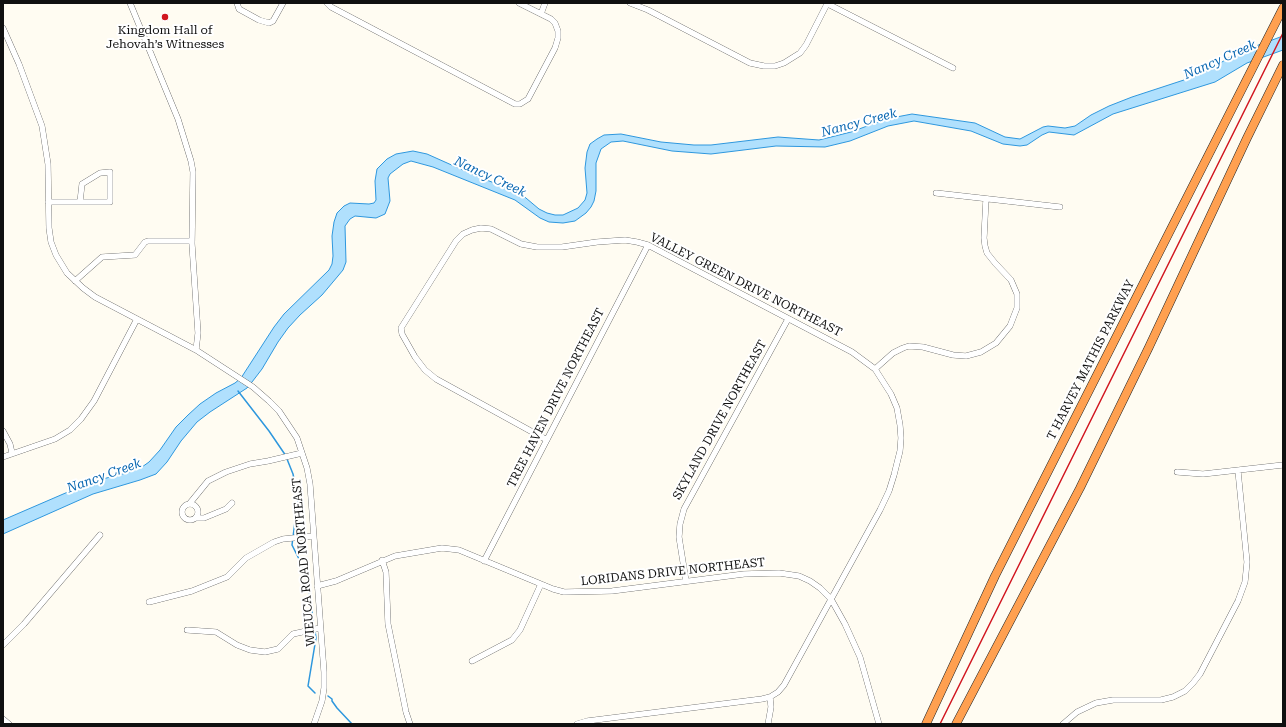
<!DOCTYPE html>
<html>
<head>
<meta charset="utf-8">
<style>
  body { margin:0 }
  #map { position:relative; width:1286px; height:727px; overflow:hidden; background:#fffcf2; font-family:"Roboto Serif",serif }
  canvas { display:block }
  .frame { position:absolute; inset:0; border:4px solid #101010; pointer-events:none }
</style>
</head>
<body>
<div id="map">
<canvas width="1286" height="727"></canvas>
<div class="frame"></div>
</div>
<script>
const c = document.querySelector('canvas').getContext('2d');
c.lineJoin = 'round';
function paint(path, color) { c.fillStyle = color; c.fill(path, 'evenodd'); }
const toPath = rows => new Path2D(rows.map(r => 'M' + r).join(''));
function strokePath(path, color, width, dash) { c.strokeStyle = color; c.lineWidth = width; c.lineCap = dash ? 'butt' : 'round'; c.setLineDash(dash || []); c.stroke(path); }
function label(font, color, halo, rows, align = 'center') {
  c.font = font + ' "Roboto Serif",serif'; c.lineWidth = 4; c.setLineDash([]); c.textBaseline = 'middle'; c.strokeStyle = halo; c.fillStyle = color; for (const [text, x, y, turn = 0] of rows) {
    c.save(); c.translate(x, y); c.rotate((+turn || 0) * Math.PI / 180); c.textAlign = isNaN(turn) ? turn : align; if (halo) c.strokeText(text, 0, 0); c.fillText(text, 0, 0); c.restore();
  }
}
const water = toPath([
  [1283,36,1283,50,1247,63,1215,82,1113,114,1074,135,1049,132,1042,135,1027,145,1020,146,1003,144,971,131,914,121,888,126,850,141,825,147,776,146,711,154,672,151,623,141,611,142,601,149,596,163,596,191,594,201,591,207,586,213,575,221,563,223,549,222,540,218,515,200,433,167,411,161,403,164,390,174,388,178,390,201,385,214,376,218,355,216,350,219,345,226,346,262,343,270,338,276,322,295,300,315,288,328,278,342,262,369,252,382,247,388,210,412,197,422,181,441,167,462,156,474,140,480,93,494,3,534,3,520,91,482,126,473,142,467,149,462,160,450,176,427,188,415,200,404,216,393,235,383,241,378,274,327,284,314,329,270,332,264,333,256,332,236,334,222,337,213,344,206,350,203,369,204,374,203,376,200,375,181,377,169,387,159,396,154,413,151,427,154,474,175,512,190,520,193,539,209,547,213,555,215,563,215,578,208,585,200,587,193,585,168,587,152,590,144,597,139,604,135,621,134,661,142,694,145,711,145,778,137,819,140,851,132,886,119,912,114,975,123,1005,137,1020,139,1043,127,1048,126,1065,128,1075,126,1091,115,1109,106,1132,97,1190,78,1209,70,1230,57,1245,50,1283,36]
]);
paint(water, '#b0e0fd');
strokePath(water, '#2e97dd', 1);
strokePath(toPath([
  [238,391,269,431,286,456],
  [287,459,293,474,298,498,292,545,307,575,314,627],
  [315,631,316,638,308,686,315,693],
  [328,696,332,699,332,701,337,708,352,724]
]), '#2e97dd', 1.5);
const minor = toPath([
  [130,3,178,119,191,161,193,172,192,244,198,333,196,350],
  [237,3,239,9,259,20,269,23,273,21,283,3],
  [327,3,331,7,515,104,520,104,528,99,555,48,558,38,558,31,555,23,551,19,519,3],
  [630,3,648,10,750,63,764,66,775,66,784,63,800,53,806,45,827,4],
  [826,3,953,68],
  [541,14,545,3],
  [3,28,19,64,42,126,48,164,49,228,51,242,56,255,67,273,83,288,95,297,196,350,253,387,269,401,279,411,297,438,307,468,310,484,324,672,324,688,322,701,314,724],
  [936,193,1060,207],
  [48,202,110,202,110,172,100,173,82,184,80,202],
  [75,281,102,257,135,255,145,242,148,241,192,241],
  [875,369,893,353,903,348,909,346,923,347,953,355,966,356,981,352,996,343,1010,326,1017,308,1017,294,1011,280,995,263,987,253,985,246,984,238,986,199],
  [3,431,10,444,12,453],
  [547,440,436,379,425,370,415,357,402,334,401,328,456,241,463,234,472,230,481,228,491,229,521,244,537,247,562,247,597,242,625,240,637,242,648,245,852,352,875,369,891,394,897,408,900,425,901,438,900,451,894,475,889,491,880,510,784,685,778,692,770,697],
  [3,457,55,439,70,430,81,419,94,401,137,319],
  [1177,472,1203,474,1283,465],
  [190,503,208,481,226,472,250,464,268,461,302,453],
  '182 512a8 8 0 1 1 16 0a8 8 0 1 1-16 0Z',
  [197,518,204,518,226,509,232,503],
  [382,560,386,572,388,624,406,712,410,724],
  [484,561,648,245],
  [686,581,679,537,680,524,684,509,788,319],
  [317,586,336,581,395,556,442,548,459,550,553,589,564,592,612,591,744,574,779,573,799,576,810,581,820,588,831,599,845,624,860,657,879,724],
  [149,602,192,591,227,577,246,558,274,542,283,539,313,536],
  [187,630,216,632,237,645,250,650,265,652,278,649,293,634,320,628],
  [3,645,24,624,100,535],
  [472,661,512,640,520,630,541,584],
  [3,719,9,724],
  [577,724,587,721,762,699,770,697,771,707,768,724],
  [1063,724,1077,712,1096,703,1113,700,1161,700,1173,697,1185,691,1193,683,1200,674,1238,601,1245,582,1247,562,1238,471]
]);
const highway = toPath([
  [926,724,995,576,1283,8],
  [956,724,1080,488,1149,347,1247,138,1283,65]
]);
strokePath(minor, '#434343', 6);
strokePath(highway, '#212121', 9);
strokePath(minor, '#fff', 5.5);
strokePath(highway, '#ffa050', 8);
strokePath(toPath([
  [940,724,1283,33]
]), '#d1161f', 1.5);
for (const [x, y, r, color] of [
  [165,17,4,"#d1161f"]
]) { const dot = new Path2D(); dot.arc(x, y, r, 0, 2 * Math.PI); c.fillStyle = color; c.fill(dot); strokePath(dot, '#fff', 1.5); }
label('12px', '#101010', '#fff', [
  ["Kingdom Hall of",165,30],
  ["Jehovah’s Witnesses",165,44]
]);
label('12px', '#101010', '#fff', [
  ["VALLEY GREEN DRIVE NORTHEAST",746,285,27],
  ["T HARVEY MATHIS PARKWAY",1091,360,-63],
  ["TREE HAVEN DRIVE NORTHEAST",556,398,-63],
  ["SKYLAND DRIVE NORTHEAST",720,420,-61],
  ["WIEUCA ROAD NORTHEAST",304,562,-95],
  ["LORIDANS DRIVE NORTHEAST",673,572,-6]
]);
label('italic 13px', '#0967b1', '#fff', [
  ["Nancy Creek",1220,60,-24],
  ["Nancy Creek",859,123,-15],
  ["Nancy Creek",490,177,25],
  ["Nancy Creek",104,476,-20]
]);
</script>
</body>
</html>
